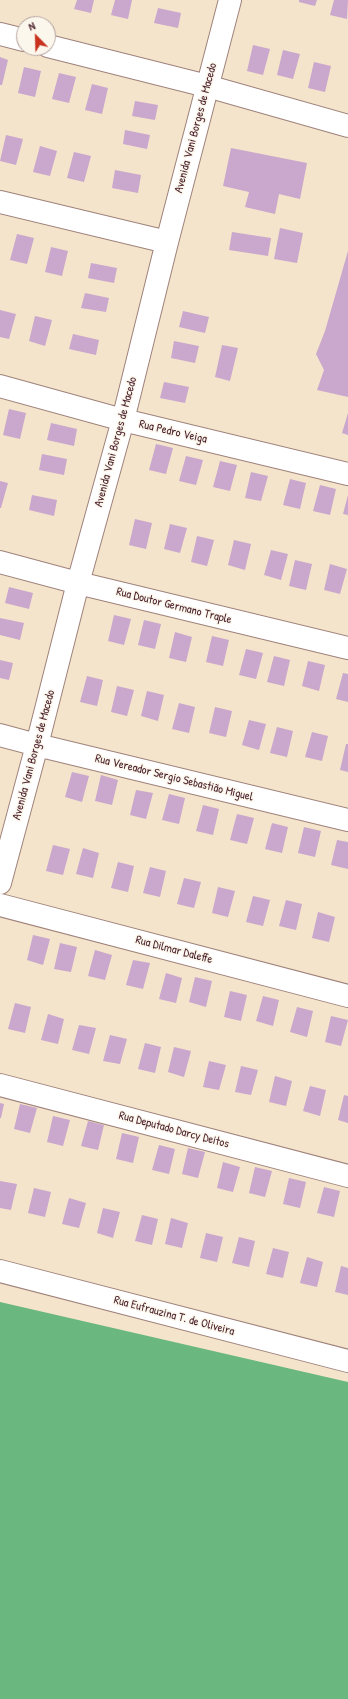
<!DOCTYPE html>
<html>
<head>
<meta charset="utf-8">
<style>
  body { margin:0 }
  #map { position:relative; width:348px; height:1699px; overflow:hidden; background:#f4e4cb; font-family:"Patrick Hand",sans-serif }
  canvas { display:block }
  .north { position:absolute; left:16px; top:16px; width:40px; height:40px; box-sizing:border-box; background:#fbf7ec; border:1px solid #b4a19f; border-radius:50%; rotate:337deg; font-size:11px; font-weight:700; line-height:16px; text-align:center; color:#4a1f2b }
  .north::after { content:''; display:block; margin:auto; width:14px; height:18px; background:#c8321e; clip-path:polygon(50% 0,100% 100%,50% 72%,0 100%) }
</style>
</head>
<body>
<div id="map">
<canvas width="348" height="1699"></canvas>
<div class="north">N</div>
</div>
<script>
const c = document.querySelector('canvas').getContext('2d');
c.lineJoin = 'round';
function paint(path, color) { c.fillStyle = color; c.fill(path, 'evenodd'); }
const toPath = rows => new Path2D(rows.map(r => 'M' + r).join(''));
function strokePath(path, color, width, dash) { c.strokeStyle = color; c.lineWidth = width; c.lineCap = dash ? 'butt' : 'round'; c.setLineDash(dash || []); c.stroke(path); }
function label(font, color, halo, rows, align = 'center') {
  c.font = font + ' "Patrick Hand",sans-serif'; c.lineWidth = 3; c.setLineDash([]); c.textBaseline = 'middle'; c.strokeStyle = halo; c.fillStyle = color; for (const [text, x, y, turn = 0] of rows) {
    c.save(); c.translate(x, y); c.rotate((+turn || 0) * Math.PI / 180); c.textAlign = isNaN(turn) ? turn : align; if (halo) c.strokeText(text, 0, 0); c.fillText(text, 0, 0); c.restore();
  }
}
paint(toPath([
  [0,1302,348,1382,348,1699,0,1699]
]), '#6ab780');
paint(toPath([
  [77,0,94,0,91,13,74,9],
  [115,0,132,0,128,19,111,15],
  [299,0,317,0,315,6,299,2],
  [334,0,348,0,347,19,330,15],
  [158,8,181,13,178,28,154,23],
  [253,45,270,49,263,75,247,71],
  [283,50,300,54,293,79,277,75],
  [0,57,8,60,2,85,0,85],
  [314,62,331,66,325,92,308,88],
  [24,67,41,71,35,97,18,93],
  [59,73,76,77,69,103,52,99],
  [92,84,108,88,102,114,85,110],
  [135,101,158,105,155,120,132,116],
  [125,130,150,135,147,149,123,144],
  [6,135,23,139,16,165,0,161],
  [40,146,57,151,50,176,33,172],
  [231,148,307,163,300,199,279,194,275,214,245,207,249,192,223,186],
  [74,152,91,156,84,182,67,178],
  [115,170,141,175,138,193,112,188],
  [280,228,303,233,297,263,274,259],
  [232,232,271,238,268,256,229,250],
  [17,234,34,238,27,264,10,260],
  [51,247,68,251,62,276,45,272],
  [348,251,348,397,317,390,324,370,316,354,325,331],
  [91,263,117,268,114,283,88,278],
  [85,293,109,298,106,312,81,308],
  [0,310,16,314,9,339,0,337],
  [183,311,209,317,205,333,179,327],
  [35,316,52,320,45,346,29,341],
  [73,334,99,340,96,355,69,349],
  [174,341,199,346,195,363,171,358],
  [222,345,238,348,230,381,215,377],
  [164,382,189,387,185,403,160,398],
  [9,409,26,413,20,439,3,435],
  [348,413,348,435,342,433],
  [51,423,77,429,74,446,47,440],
  [156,444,173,448,166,474,149,470],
  [42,454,67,459,64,475,39,470],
  [186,456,203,460,196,485,179,481],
  [220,461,237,465,230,491,213,487],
  [251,472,268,476,261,501,245,498],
  [290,479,306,483,300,509,283,505],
  [0,481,8,483,1,508,0,508],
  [320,485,336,489,330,515,313,511],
  [32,495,57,500,54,516,29,510],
  [348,495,348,515,343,514],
  [135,519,152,523,146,549,129,545],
  [170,524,187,528,180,553,164,549],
  [197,536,214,540,207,566,191,562],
  [234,540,251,544,245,570,228,565],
  [271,550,288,554,281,580,264,575],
  [295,560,312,564,306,590,289,586],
  [330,564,347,569,340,594,324,590],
  [9,587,33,593,29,609,5,603],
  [114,615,131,619,124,645,108,641],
  [0,618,24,623,20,640,0,635],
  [144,620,161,624,155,649,138,645],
  [175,632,192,637,186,662,169,658],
  [212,636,229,640,223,666,206,662],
  [246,649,263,653,256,679,239,675],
  [274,656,290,660,284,686,267,682],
  [0,660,13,663,9,680,0,678],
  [308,661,325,665,319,691,302,686],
  [343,673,348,674,348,702,336,699],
  [87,676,103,680,97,706,80,702],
  [117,686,134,690,127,716,111,712],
  [147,691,164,695,158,721,141,716],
  [179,703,195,707,189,733,172,729],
  [215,707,232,711,226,737,209,733],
  [249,720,266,724,259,750,242,745],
  [277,727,293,731,287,757,270,753],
  [312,732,328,736,322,761,305,757],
  [346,744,348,744,348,772,340,770],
  [72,772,89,776,82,802,65,797],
  [101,775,118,780,112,805,95,801],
  [136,790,153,793,146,819,130,815],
  [169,794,185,798,179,824,162,820],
  [203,805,219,809,213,835,196,831],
  [237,814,254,818,247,844,230,840],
  [272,823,288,827,282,853,265,849],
  [304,827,321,831,315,857,298,853],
  [337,840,348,842,348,869,331,865],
  [53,845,70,849,63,875,46,871],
  [83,848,99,853,93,878,76,874],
  [118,862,134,866,128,892,111,888],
  [150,867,166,871,160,897,143,893],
  [184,878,201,882,194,908,177,904],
  [218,887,235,891,228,917,212,913],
  [253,896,270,900,263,926,246,922],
  [286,900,302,904,296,930,279,926],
  [318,912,335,917,329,942,312,938],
  [33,935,50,939,43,965,27,960],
  [60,943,77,947,71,972,54,969],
  [95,950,112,955,105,980,88,976],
  [133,960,150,963,143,989,126,985],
  [166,973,182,978,176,1003,159,999],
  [195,977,212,981,206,1007,189,1002],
  [230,991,247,995,241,1021,224,1017],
  [263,996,279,1000,273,1026,256,1021],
  [15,1003,31,1007,25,1033,8,1029],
  [297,1007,313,1011,307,1037,290,1032],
  [48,1014,64,1019,58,1044,41,1040],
  [331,1016,348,1020,341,1046,325,1042],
  [79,1025,96,1028,89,1054,72,1050],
  [110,1035,127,1039,120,1064,103,1061],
  [145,1043,161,1047,155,1073,138,1069],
  [174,1047,191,1051,184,1077,168,1072],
  [209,1061,226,1065,219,1090,203,1087],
  [241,1066,258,1070,251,1095,235,1092],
  [275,1076,292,1081,286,1106,269,1102],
  [310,1086,326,1090,320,1116,303,1111],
  [344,1095,348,1096,348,1123,338,1120],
  [0,1103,4,1104,1,1118,0,1118],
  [20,1104,37,1108,30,1133,14,1129],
  [53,1116,70,1120,63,1146,47,1142],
  [88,1121,104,1125,98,1150,81,1146],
  [122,1133,139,1137,133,1163,116,1159],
  [159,1145,175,1149,169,1174,152,1170],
  [188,1148,205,1152,198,1178,182,1174],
  [223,1162,240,1167,233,1192,217,1188],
  [255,1167,272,1171,265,1197,249,1193],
  [289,1178,306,1182,300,1208,283,1204],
  [0,1181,17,1184,11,1210,0,1208],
  [324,1187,340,1191,334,1217,317,1213],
  [34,1188,51,1192,45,1217,28,1213],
  [69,1198,86,1203,79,1228,62,1224],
  [103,1208,120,1212,113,1238,97,1233],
  [142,1215,158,1219,152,1245,135,1241],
  [171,1218,188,1223,182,1248,165,1244],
  [206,1233,223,1237,217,1262,200,1258],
  [239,1237,255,1241,249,1267,232,1263],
  [273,1248,289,1252,283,1278,266,1274],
  [307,1257,323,1262,317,1287,300,1283],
  [341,1266,348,1268,348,1295,335,1292]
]), '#caa7cd');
const minor = toPath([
  [0,34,24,40],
  [48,46,207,86,348,126],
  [0,202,167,242],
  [0,386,123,420,348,474],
  [0,562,78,583,348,648],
  [0,735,37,745,348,820],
  [0,883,37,745,78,583,123,420,167,242,230,0],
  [0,905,348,996],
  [0,1085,348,1176],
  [0,1271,348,1361]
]);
strokePath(minor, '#9f827b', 24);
strokePath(minor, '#fff', 22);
label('12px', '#4a1f2b', '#fbf7ec', [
  ["Avenida Vani Borges de Macedo",196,128,-75],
  ["Rua Pedro Veiga",173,432,13],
  ["Avenida Vani Borges de Macedo",116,442,-75],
  ["Rua Doutor Germano Traple",174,606,14],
  ["Avenida Vani Borges de Macedo",34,755,-75],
  ["Rua Vereador Sergio Sebastião Miguel",174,778,14],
  ["Rua Dilmar Daleffe",174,950,15],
  ["Rua Deputado Darcy Deitos",174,1130,15],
  ["Rua Eufrauzina T. de Oliveira",174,1316,15]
]);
</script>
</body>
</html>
